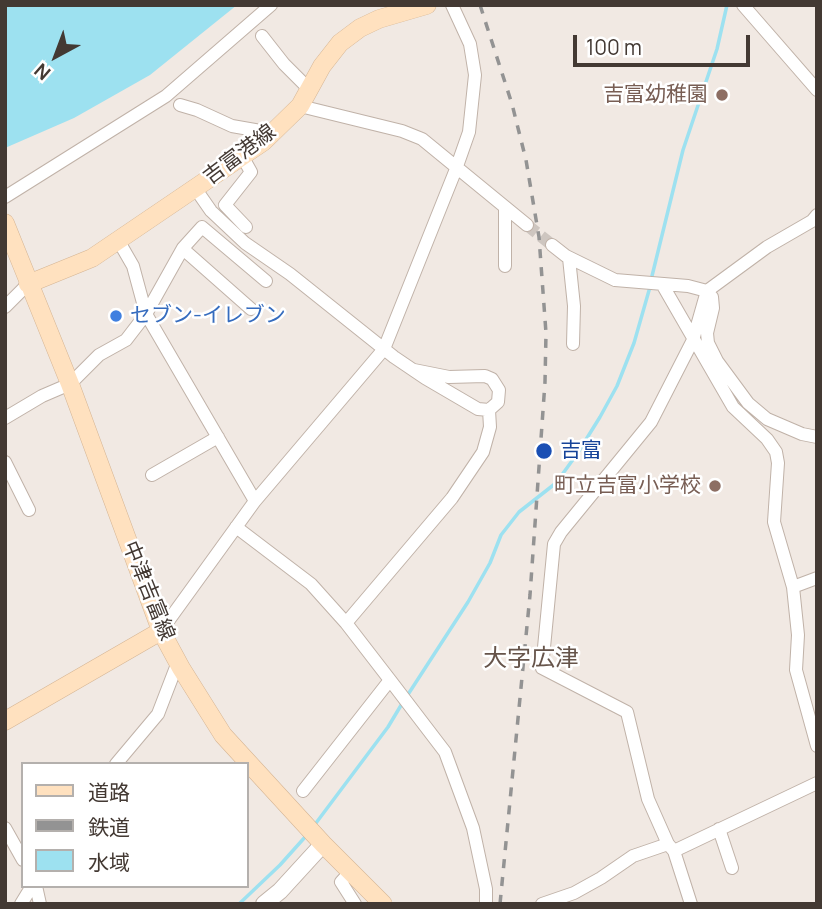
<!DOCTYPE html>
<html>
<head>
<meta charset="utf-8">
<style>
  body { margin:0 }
  #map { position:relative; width:822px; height:909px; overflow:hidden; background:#f1e9e3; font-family:Manrope,"Noto Sans JP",sans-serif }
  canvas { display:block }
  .frame { position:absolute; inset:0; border:7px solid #433933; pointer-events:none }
  .legend { position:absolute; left:21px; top:762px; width:228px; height:126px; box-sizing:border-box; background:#fff; border:2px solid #b4b0ad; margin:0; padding:9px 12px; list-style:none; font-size:21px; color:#433933 }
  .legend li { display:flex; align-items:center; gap:14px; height:35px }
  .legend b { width:35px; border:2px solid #b4b0ad }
  .north { position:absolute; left:21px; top:21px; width:70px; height:70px; -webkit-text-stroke:5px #fff; paint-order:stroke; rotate:221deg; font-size:19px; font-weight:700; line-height:28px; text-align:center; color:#433933 }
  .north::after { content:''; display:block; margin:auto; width:24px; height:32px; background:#433933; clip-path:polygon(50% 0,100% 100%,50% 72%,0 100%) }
  .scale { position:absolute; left:573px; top:35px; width:177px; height:32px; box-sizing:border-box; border:4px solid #433933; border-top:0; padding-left:9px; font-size:21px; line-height:24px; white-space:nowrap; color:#433933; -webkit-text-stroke:5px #fff; paint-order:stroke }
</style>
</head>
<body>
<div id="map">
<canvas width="822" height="909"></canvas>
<div class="frame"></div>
<ul class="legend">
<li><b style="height:9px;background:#ffe1bf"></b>道路</li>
<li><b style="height:9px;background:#939393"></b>鉄道</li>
<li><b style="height:19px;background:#9de1f0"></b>水域</li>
</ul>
<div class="north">N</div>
<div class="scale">100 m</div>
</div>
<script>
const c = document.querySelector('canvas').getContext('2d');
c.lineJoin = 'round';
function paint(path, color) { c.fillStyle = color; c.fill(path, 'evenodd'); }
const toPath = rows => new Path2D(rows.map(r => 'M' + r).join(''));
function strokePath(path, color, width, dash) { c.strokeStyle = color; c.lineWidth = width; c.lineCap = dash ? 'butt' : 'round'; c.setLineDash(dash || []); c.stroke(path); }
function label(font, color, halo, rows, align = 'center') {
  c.font = font + ' Manrope,"Noto Sans JP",sans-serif'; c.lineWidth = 5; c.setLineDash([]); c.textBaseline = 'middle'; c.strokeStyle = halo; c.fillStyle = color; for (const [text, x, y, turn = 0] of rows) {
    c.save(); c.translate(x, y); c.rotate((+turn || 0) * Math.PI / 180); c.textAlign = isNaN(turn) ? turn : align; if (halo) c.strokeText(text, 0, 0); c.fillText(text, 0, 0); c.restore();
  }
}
paint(toPath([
  [5,5,237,5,150,75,74,118,5,148]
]), '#9de1f0');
strokePath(toPath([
  [651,280,683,150,717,49,727,5],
  [407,696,468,602,490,563,501,535,519,512,556,483,577,454,600,417,617,386,634,343,650,287],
  [313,827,388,727,403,702],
  [239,904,280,865,306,836]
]), '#9de1f0', 3.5);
strokePath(toPath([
  [527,225,552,245]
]), '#cec6c0', 12, [12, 6]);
const minor = toPath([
  [743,5,817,90],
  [262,36,284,64,309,89],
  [180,105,197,110,232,126,272,133],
  [300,106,402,131,422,139,527,225],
  [242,156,251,172,225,205,246,227],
  [195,188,211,211,245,243,290,274,394,357,425,378,478,409,489,410,498,402,499,390,492,379,485,376,449,377,414,370],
  [5,197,166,96,271,5],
  [505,208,505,266],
  [118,240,133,266,146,314,255,501],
  [552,245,566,256,615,280,688,286,707,291,767,247,812,221,817,215],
  [183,249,251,309],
  [569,258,574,306,573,344],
  [662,284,733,407,767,439,776,452,778,463,774,522,793,587,798,635,796,670,817,746],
  [707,291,712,297,713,308,707,333,708,343,717,361,748,403,767,419,802,434,817,437],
  [5,307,28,284],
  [5,418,42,396,70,384,99,355,126,340,146,314,183,248,202,227,266,281],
  [5,462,29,510],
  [152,475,218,437],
  [236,527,311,584,346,623,452,498,483,452,490,427,489,410],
  [793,587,817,578],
  [161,631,255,501,384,349,456,169,469,132,475,75,470,44,452,5],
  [390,680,445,752,473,828,486,889,486,904],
  [116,764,158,714,178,662],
  [303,791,390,680,346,623],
  [5,828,23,860],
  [719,829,732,868],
  [674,851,817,783],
  [351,871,341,882,355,904],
  [36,886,40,904],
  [21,904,32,886],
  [542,904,574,893,601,878,633,856,668,844],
  [691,904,674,851,668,844,648,799,627,712,542,668,554,544,561,532,651,422,693,340,707,291]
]);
const tertiary = toPath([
  [264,904,280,891,323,844]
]);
const secondary = toPath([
  [5,223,70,384,161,631,181,668,223,735,323,844,383,904],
  [28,284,92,258,263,142,300,106,322,66,340,43,360,28,379,19,427,5],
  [5,721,161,631]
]);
strokePath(minor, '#c0b2a8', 14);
strokePath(tertiary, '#c0b2a8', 18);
strokePath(secondary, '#d5b594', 19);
strokePath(minor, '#fff', 12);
strokePath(tertiary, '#fff', 16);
strokePath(secondary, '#ffe1bf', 18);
strokePath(toPath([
  [480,5,512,104,526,160,539,237,546,333,545,382,530,595,500,904]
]), '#939393', 3.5, [9, 9]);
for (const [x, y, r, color] of [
  [722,95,7,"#8d6e63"],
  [116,316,7,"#3f7fe0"],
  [544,451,9,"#1a4fb4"],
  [715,486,7,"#8d6e63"]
]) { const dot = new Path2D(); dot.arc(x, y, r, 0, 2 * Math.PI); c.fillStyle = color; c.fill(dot); strokePath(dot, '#fff', 2.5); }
label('21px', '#785e54', '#fff', [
  ["吉富幼稚園",708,95],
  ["町立吉富小学校",701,486]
], 'right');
label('21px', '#433933', '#fff', [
  ["吉富港線",240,155,-37],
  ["中津吉富線",148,591,68]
]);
label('21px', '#366cbe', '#fff', [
  ["セブン-イレブン",130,316]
], 'left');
label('21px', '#164399', '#fff', [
  ["吉富",560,451]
], 'left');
label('24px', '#66544a', '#fff', [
  ["大字広津",531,659]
]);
</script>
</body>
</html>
